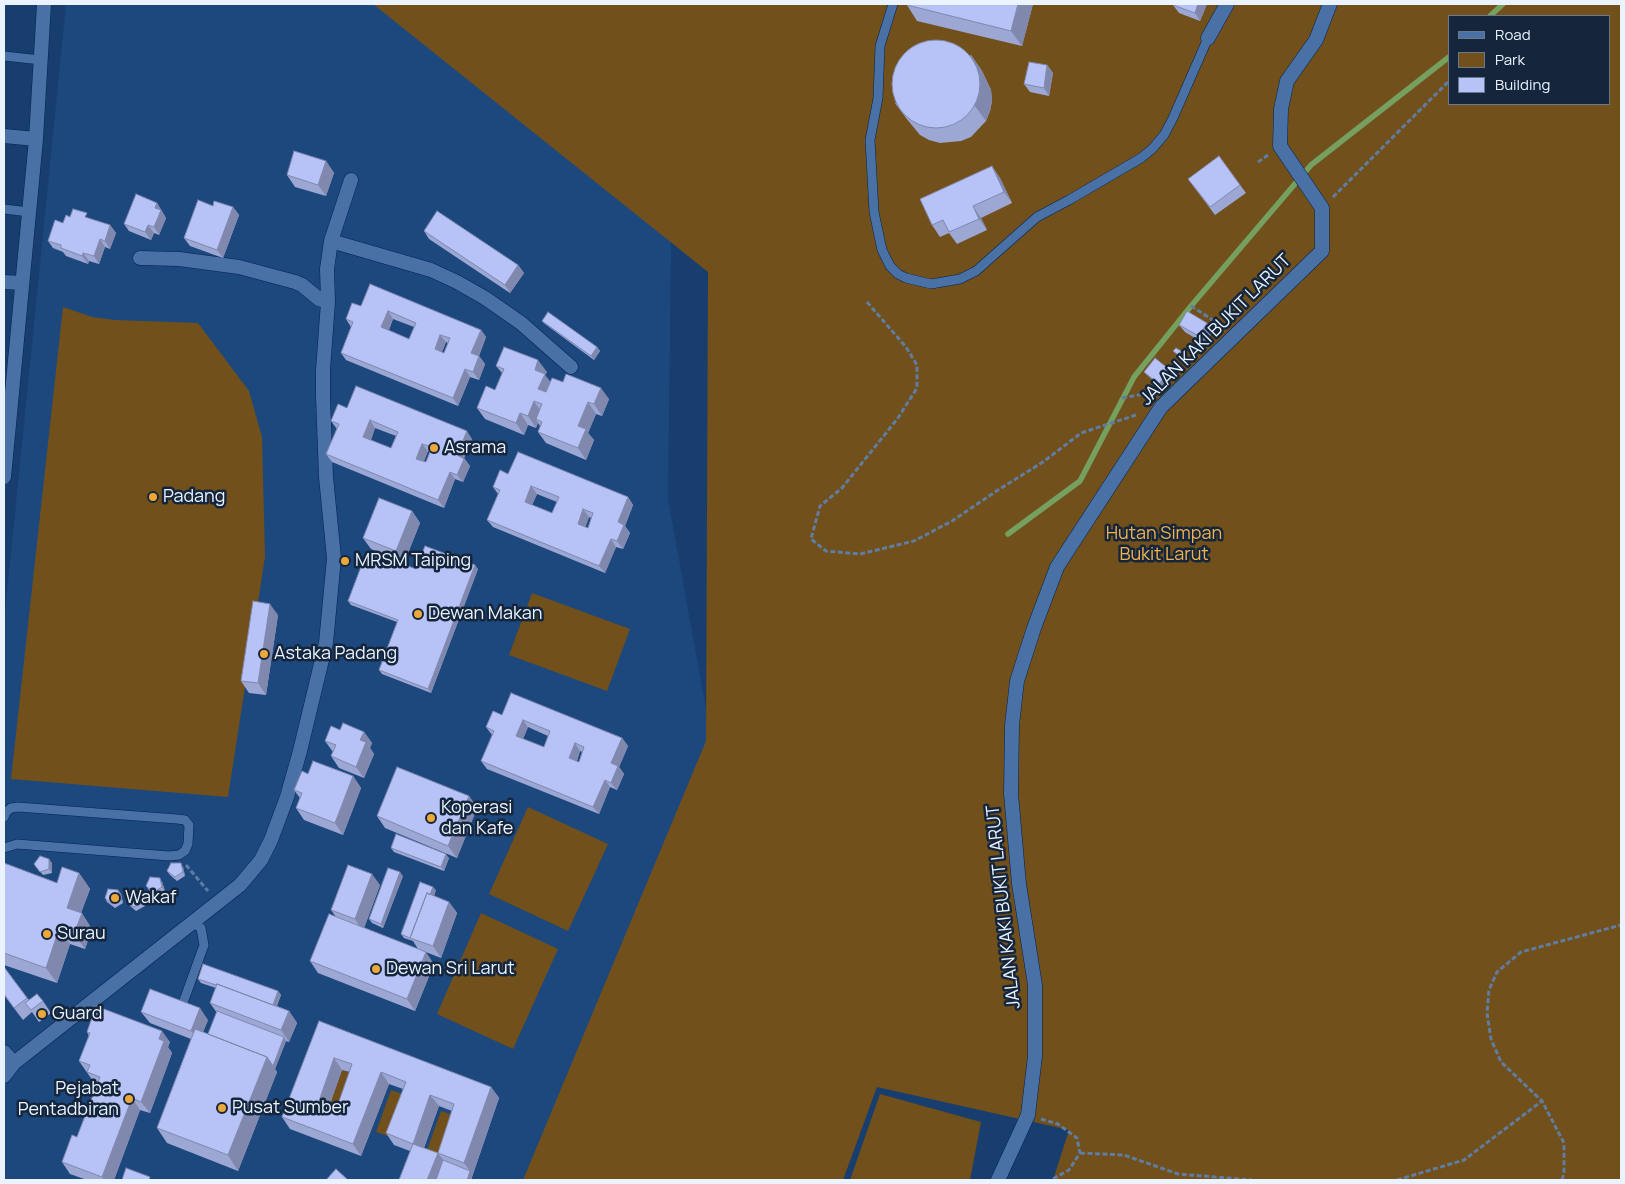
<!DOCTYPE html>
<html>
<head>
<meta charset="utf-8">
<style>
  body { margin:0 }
  #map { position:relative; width:1625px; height:1184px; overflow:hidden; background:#173e6f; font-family:Manrope,sans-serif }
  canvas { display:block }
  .frame { position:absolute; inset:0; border:5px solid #eaf3ff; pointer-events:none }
  .legend { position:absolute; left:1448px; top:15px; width:162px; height:90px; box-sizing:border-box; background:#15263c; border:1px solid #6a788a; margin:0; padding:6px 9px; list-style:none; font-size:15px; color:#eaf3ff }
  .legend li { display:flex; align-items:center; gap:10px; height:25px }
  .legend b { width:25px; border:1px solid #6a788a }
</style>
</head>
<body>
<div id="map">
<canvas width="1625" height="1184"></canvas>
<div class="frame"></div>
<ul class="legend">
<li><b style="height:6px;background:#4971a6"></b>Road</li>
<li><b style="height:14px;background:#71501b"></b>Park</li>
<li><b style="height:14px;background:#b7c2f7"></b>Building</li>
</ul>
</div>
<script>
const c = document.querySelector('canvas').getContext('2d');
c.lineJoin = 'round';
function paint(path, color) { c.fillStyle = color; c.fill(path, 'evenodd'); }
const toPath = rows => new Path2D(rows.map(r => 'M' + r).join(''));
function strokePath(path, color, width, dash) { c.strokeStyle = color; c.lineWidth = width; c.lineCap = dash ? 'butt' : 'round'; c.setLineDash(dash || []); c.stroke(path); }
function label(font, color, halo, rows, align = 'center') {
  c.font = font + ' Manrope,sans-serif'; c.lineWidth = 5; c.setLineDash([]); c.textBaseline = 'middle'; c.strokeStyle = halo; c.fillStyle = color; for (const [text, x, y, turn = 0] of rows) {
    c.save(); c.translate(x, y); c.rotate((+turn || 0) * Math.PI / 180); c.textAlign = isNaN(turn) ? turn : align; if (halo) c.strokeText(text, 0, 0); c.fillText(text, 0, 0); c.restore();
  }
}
paint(toPath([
  [66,4,674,4,668,499,745,924,633,1180,4,1180,4,623]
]), '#1c487e');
paint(toPath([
  [373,4,1621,4,1621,1180,1053,1180,1069,1130,877,1087,843,1180,523,1180,706,741,708,272],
  [1449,16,1609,16,1609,104,1449,104],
  [63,307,92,317,115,320,198,323,249,391,262,437,265,557,228,797,11,779],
  [532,593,630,629,607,691,509,655],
  [528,807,608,844,568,931,489,894],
  [481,913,558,949,513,1049,437,1014],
  [342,1070,361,1076,345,1119,327,1112],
  [391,1090,409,1096,394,1138,376,1132],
  [880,1094,981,1122,970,1180,850,1180],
  [441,1111,459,1117,444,1160,426,1153]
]), '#71501b');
strokePath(toPath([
  [1490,16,1503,4],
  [1008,534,1080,481,1134,377,1191,306,1311,165,1449,57]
]), '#75a05f', 5.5);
const service = toPath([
  [893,4,880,46,878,98,870,140,874,212,882,250,890,266,898,274,906,278,931,284,960,279,976,271,1037,217,1069,200,1141,158,1152,149,1164,135,1173,118,1208,38],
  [4,56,41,60],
  [4,209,29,212],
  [4,817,6,812,11,808,18,807,177,819,185,820,189,825,188,844,185,851,179,855,169,856,17,844,4,848],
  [183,1003,204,945,201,928,195,924,190,925]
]);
const minor = toPath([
  [1208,38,1227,4],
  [4,136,36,139],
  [331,241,431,270,457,282,485,298,521,323,571,367],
  [140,258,179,259,239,267,295,282,302,285,319,299,328,302],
  [4,282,22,283],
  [4,477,36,139,44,4],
  [4,1052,14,1063],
  [4,1076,14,1063,240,885,261,860,271,840,287,797,300,751,326,643,334,558,326,477,323,397,323,370,328,302,327,269,331,241,351,180],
  [998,1180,1028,1115,1035,1056,1035,985,1019,884,1011,794,1012,725,1017,681,1034,628,1057,567,1161,407,1322,251,1322,208,1280,146,1281,109,1287,81,1316,40,1330,4]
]);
strokePath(service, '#002351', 10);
strokePath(minor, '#002351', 15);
strokePath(toPath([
  [1258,162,1268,155],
  [1333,197,1449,81],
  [867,302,906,347,917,365,917,388,898,418,842,488,820,506,811,539,826,551,860,554,914,541,952,521,998,490,1043,462,1081,433,1136,415],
  [1191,306,1222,326],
  [1122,398,1154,392],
  [186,865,208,891],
  [1041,1119,1058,1124,1077,1138,1080,1153,1069,1170,1051,1180],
  [1080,1153,1124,1155,1178,1174,1252,1180],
  [1397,1180,1464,1160,1542,1101],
  [1562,1180,1564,1173,1564,1143,1542,1101,1501,1062,1491,1039,1487,1013,1489,990,1497,972,1521,952,1621,925]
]), '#607da1', 3, [5, 2.5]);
strokePath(service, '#4971a6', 9);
strokePath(minor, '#4971a6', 14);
paint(toPath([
  [1033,4,1022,46,917,21,907,5],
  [1207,4,1200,21,1179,13,1173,5],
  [971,55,982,71,991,90,992,101,990,111,986,121,971,137,961,141,940,143,929,140,920,135,906,118,895,103],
  [1047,65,1053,73,1049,96,1030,92,1024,84],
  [1219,156,1246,193,1215,215,1188,179],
  [326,161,334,173,326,196,295,187,287,175],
  [992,166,1000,178,1012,203,981,218,987,230,957,244,949,233,940,237,932,225],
  [157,203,166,218,159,235,154,233,151,240,129,231,124,224],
  [213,206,233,207,239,215,223,258,190,246,184,238],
  [70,217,90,219,110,225,116,233,110,249,105,247,99,264,89,261,88,264,66,256,63,252,53,248,48,241,63,223],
  [424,231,518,265,524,273,510,293,429,239],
  [361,306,481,330,486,337,479,356,485,364,479,380,470,377,458,406,346,360,341,353,351,327,346,319],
  [393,319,414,327,409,339,389,330],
  [446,342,448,343,444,353,442,352],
  [542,321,597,347,600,351,594,360,545,324],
  [1207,323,1213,331,1205,344,1185,332,1179,325],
  [496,366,547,372,545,375,550,382,563,382,609,399,602,416,596,414,588,433,594,440,586,460,546,443,538,432,540,426,538,423,536,428,528,425,524,435,485,419,477,408,495,390,502,373],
  [1170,370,1173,374,1162,388,1147,375,1144,372],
  [347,408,472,439,464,458,470,466,463,482,455,479,444,508,332,462,326,454,337,429,331,421],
  [375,428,396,436,391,448,371,440],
  [428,451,430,452,426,462,424,461],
  [508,474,628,497,633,505,625,526,630,533,623,549,616,547,605,573,493,527,487,520,498,494,493,487],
  [537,494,557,502,552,513,532,505],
  [589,517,591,518,588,528,585,527],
  [412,511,420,523,404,563,371,549,363,538],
  [416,569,478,569,431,693,382,674,379,670,397,622,351,605,348,601],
  [278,615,266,695,249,693,241,681],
  [502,715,622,738,628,746,619,767,624,774,617,790,610,787,599,814,487,769,481,761,492,735,486,727],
  [528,727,548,736,544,747,523,739],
  [580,751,582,752,579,762,577,761],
  [340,730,364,732,372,743,370,748,374,754,364,778,339,768,331,756,333,752,325,741],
  [308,774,353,776,361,788,343,835,304,820,296,808,300,798,294,790],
  [469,796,477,808,457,858,385,828,377,816],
  [391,848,449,858,444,871,394,852],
  [4,863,57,883,79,873,90,889,81,913,92,929,85,949,70,944,57,983,4,965],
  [52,863,52,873,43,875,34,864],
  [183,867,185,876,177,881,170,875,167,871],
  [403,876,383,928,372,923,369,919],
  [162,882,165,891,156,896,149,890,146,886],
  [380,885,364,928,434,964,415,1011,318,973,310,961,336,917,331,910],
  [118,890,121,894,123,903,115,908,107,902,105,898],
  [436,890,434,896,449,902,457,913,441,958,418,949,413,941,404,938,401,934],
  [142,897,145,906,136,911,129,905,126,901],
  [4,967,29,1000,43,1001,51,1013,39,1022,32,1012,23,1020,4,995],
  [198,979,278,991,281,995,277,1006,289,1011,297,1023,289,1042,286,1041,275,1069,277,1072,238,1171,167,1143,157,1128,191,1039,150,1023,141,1012,208,1020,203,1032,208,1034,217,1013,210,1003,216,988,201,983],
  [319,1021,491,1087,499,1098,471,1180,399,1180,410,1151,394,1145,386,1133,403,1089,389,1084,361,1156,290,1129,282,1117],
  [342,1070,350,1072,337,1107,330,1104],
  [439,1106,452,1111,438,1153,443,1160,438,1153,424,1148],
  [87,1032,170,1042,168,1047,172,1053,150,1113,140,1110,114,1180,87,1180,70,1174,62,1162,77,1137,97,1084,95,1084,79,1061,89,1036]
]), '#9da7d4');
paint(toPath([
  [1018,4,1033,4,1022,46,1011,31],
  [1198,4,1207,4,1200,21,1195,13],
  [971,55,982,71,991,90,992,101,990,111,986,121,975,106],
  [1047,65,1053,73,1049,96,1044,88],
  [326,161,334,173,326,196,318,185],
  [992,166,1000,178,1012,203,1004,192],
  [157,203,166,218,159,235,154,227,155,208],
  [973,206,981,218,987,230,979,219],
  [233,207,239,215,223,258,217,250],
  [110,225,116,233,110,249,105,241],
  [148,225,154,233,151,240,145,232],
  [100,239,105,247,99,264,94,256],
  [83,253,89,261,88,264,82,256],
  [518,265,524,273,510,293,505,285],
  [388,311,393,319,387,335,381,327],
  [1207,323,1213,331,1205,344,1199,336],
  [481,330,486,337,477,361,471,353],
  [440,335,446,342,440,357,435,349],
  [597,347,600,351,594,360,591,356],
  [1181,351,1183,355,1181,359,1178,355],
  [479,356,485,364,479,380,473,372],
  [538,360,547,372,545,375,553,385,547,401,538,389,535,370],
  [465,369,470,377,458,406,453,398],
  [1170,370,1173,374,1162,388,1159,384],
  [601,388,609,399,602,416,594,404],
  [534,401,542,413,536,419,538,423,536,428,528,416],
  [588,402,596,414,588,433,594,440,586,460,578,448,578,426],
  [520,413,528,425,524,435,516,423],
  [370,420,375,428,369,444,363,437],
  [467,431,472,439,462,463,457,455],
  [422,444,428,451,422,466,416,459],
  [464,459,470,466,463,482,457,475],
  [450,472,455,479,444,508,438,500],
  [531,486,537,494,530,510,525,502],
  [628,497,633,505,625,526,630,533,623,549,617,541,618,522],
  [583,509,589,517,584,532,578,524],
  [412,511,420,523,404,563,396,551],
  [611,539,616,547,605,573,599,566],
  [475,565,478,569,431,693,428,689],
  [270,604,278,615,266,695,258,683],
  [523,720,528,727,521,744,516,736],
  [364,732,372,743,370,748,374,754,364,778,356,767,360,740],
  [622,738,628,746,619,767,624,774,617,790,611,783,611,763],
  [575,743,580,751,575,766,569,758],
  [353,776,361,788,343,835,335,823],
  [605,780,610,787,599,814,593,807],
  [469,796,477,808,457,858,448,846],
  [446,854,449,858,444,871,441,867],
  [49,859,52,863,52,873,49,869],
  [181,863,183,867,185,876,183,872],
  [400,872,403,876,383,928,381,924],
  [79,873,90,889,77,923,67,908],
  [372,874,380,885,363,931,355,919],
  [160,878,162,882,165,891,162,887],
  [433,887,436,890,418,940,414,939],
  [118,890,121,894,123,903,120,899],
  [139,893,142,897,145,906,142,902],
  [449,902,457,913,441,958,433,946],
  [82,913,92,929,85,949,74,934],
  [59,929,70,944,57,983,46,968],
  [426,952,434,964,415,1011,407,999],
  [278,991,281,995,275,1009,273,1006],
  [200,1008,208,1020,199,1042,191,1031],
  [289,1011,297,1023,289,1042,281,1030],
  [162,1031,170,1042,168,1047,172,1053,150,1113,141,1102,159,1039],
  [284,1037,286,1041,275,1069,277,1072,238,1171,228,1155,267,1057],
  [334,1058,342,1070,327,1112,319,1101],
  [381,1072,389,1084,361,1156,353,1144],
  [491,1087,499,1098,471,1180,467,1180,470,1171,464,1163],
  [430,1095,439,1106,421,1155,413,1144],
  [132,1098,140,1110,114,1180,104,1180,102,1177],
  [438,1153,446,1164,440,1180,427,1180]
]), '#8088ad');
const building = toPath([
  [907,4,1018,4,1011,31,907,5,907,4],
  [1174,4,1198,4,1195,13,1173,5,1174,4],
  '892 84a44 44 0 1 1 88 0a44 44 0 1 1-88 0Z',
  [1029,62,1047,65,1044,88,1024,84,1029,62],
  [294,151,326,161,318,185,287,175,294,151],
  [1219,156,1240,185,1210,207,1188,179,1219,156],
  [992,166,1004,192,973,206,979,219,949,232,943,220,932,225,920,199,992,166],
  [136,194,157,203,155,208,161,210,154,227,148,225,145,232,124,224,136,194],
  [198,200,213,206,214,201,233,207,217,250,184,238,198,200],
  [73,209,87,213,85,217,110,225,105,241,100,239,94,256,83,253,82,256,61,248,61,245,48,241,55,220,63,223,66,215,70,217,73,209],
  [437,211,518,265,505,285,424,231,437,211],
  [370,284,481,330,471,353,479,356,473,372,465,369,453,398,341,353,353,322,346,319,352,303,361,306,370,284],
  [388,311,416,323,409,339,381,327,388,311],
  [440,335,450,338,444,353,435,349,440,335],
  [1187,311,1207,323,1199,336,1179,325,1187,311],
  [548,312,597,347,591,356,542,321,548,312],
  [504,347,538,360,535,370,545,374,538,389,546,392,552,378,563,382,566,374,601,388,594,404,588,402,578,426,586,429,578,448,538,432,542,422,536,419,542,404,534,401,528,416,520,413,516,423,477,408,486,386,495,390,504,369,496,366,504,347],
  [1176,348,1181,351,1178,355,1173,351,1176,348],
  [1155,358,1170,370,1159,384,1144,372,1155,358],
  [356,386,467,431,457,455,464,459,457,475,450,472,438,500,326,454,339,424,331,421,338,404,347,408,356,386],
  [370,420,398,432,391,448,363,437,370,420],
  [422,444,432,447,426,462,416,459,422,444],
  [518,452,628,497,618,522,624,525,617,541,611,539,599,566,487,520,500,490,493,487,500,470,508,474,518,452],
  [531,486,559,497,552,513,525,502,531,486],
  [583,509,593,513,588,528,578,524,583,509],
  [379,498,412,511,396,551,363,538,379,498],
  [425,546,475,565,428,689,379,670,398,620,348,601,367,551,416,569,425,546],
  [253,601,270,604,258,683,241,681,253,601],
  [511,693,622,738,611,763,618,766,611,783,605,780,593,807,481,761,494,731,486,727,493,711,502,715,511,693],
  [523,720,550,731,544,747,516,736,523,720],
  [575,743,584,747,579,762,569,758,575,743],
  [343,723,364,732,360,740,366,742,356,767,331,756,336,745,325,741,331,726,340,730,343,723],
  [313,761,353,776,335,823,296,808,302,793,294,790,302,771,308,774,313,761],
  [397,767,469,796,448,846,377,816,397,767],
  [396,834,446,854,441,867,391,848,396,834],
  [40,856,49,859,49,869,40,872,34,864,40,856],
  [4,863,57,883,62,867,79,873,67,908,82,913,74,934,59,929,46,968,4,953,4,863],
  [171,863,181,863,183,872,175,877,167,871,171,863],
  [348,865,372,874,355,919,331,910,348,865],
  [388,868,400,872,381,924,369,919,388,868],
  [150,877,160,878,162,887,154,892,146,886,150,877],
  [420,882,433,887,430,895,427,893,410,938,401,934,420,882],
  [108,889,118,890,120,899,112,904,105,898,108,889],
  [130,892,139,893,142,902,134,907,126,901,130,892],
  [427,893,449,902,433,946,410,938,427,893],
  [329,914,426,952,407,999,310,961,329,914],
  [203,964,278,991,273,1005,217,984,216,985,198,979,203,964],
  [4,967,27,998,14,1008,4,994,4,967],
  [217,984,289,1011,281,1030,210,1003,217,984],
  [150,989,200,1008,191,1031,141,1012,150,989],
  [37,994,43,1001,31,1010,25,1003,37,994],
  [96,1006,162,1031,159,1039,164,1041,141,1102,132,1098,102,1177,62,1162,72,1135,77,1137,100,1077,87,1072,90,1065,79,1061,90,1033,87,1032,96,1006],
  [217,1011,284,1037,273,1066,267,1057,208,1034,217,1011],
  [319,1021,491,1087,464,1163,438,1153,454,1104,430,1095,413,1144,386,1133,406,1082,381,1072,353,1144,282,1117,319,1021],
  [334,1058,352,1064,337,1107,319,1101,334,1058],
  [195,1029,267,1057,228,1155,157,1128,195,1029],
  [413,1144,438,1153,427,1180,399,1180,413,1144],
  [443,1160,470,1171,467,1180,436,1180,443,1160],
  [126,1168,150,1177,149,1180,122,1180,126,1168],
  [336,1169,348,1180,326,1180,336,1169]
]);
paint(building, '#b7c2f7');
strokePath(building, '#8088ad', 1);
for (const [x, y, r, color] of [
  [434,448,5,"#eca93a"],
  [153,497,5,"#eca93a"],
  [345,561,5,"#eca93a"],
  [418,614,5,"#eca93a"],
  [264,654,5,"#eca93a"],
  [431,818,5,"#eca93a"],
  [115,898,5,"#eca93a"],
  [47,934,5,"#eca93a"],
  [376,969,5,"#eca93a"],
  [42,1014,5,"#eca93a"],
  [129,1099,5,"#eca93a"],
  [222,1108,5,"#eca93a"]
]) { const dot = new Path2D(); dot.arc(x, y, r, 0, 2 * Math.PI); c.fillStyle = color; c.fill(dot); strokePath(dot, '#15263c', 2); }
label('18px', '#eaf3ff', '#15263c', [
  ["JALAN KAKI BUKIT LARUT",1216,330,-45],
  ["JALAN KAKI BUKIT LARUT",1004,907,-96]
]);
label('18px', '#eaf3ff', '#15263c', [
  ["Asrama",444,448],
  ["Padang",163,497],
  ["MRSM Taiping",355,561],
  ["Dewan Makan",428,614],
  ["Astaka Padang",274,654],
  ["Koperasi",441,808],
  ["dan Kafe",441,829],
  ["Wakaf",125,898],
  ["Surau",57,934],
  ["Dewan Sri Larut",386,969],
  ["Guard",52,1014],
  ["Pejabat",119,1089,"right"],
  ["Pentadbiran",119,1110,"right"],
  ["Pusat Sumber",232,1108]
], 'left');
label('18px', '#f2b24d', '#15263c', [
  ["Hutan Simpan",1164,534],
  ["Bukit Larut",1164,555]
]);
</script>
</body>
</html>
